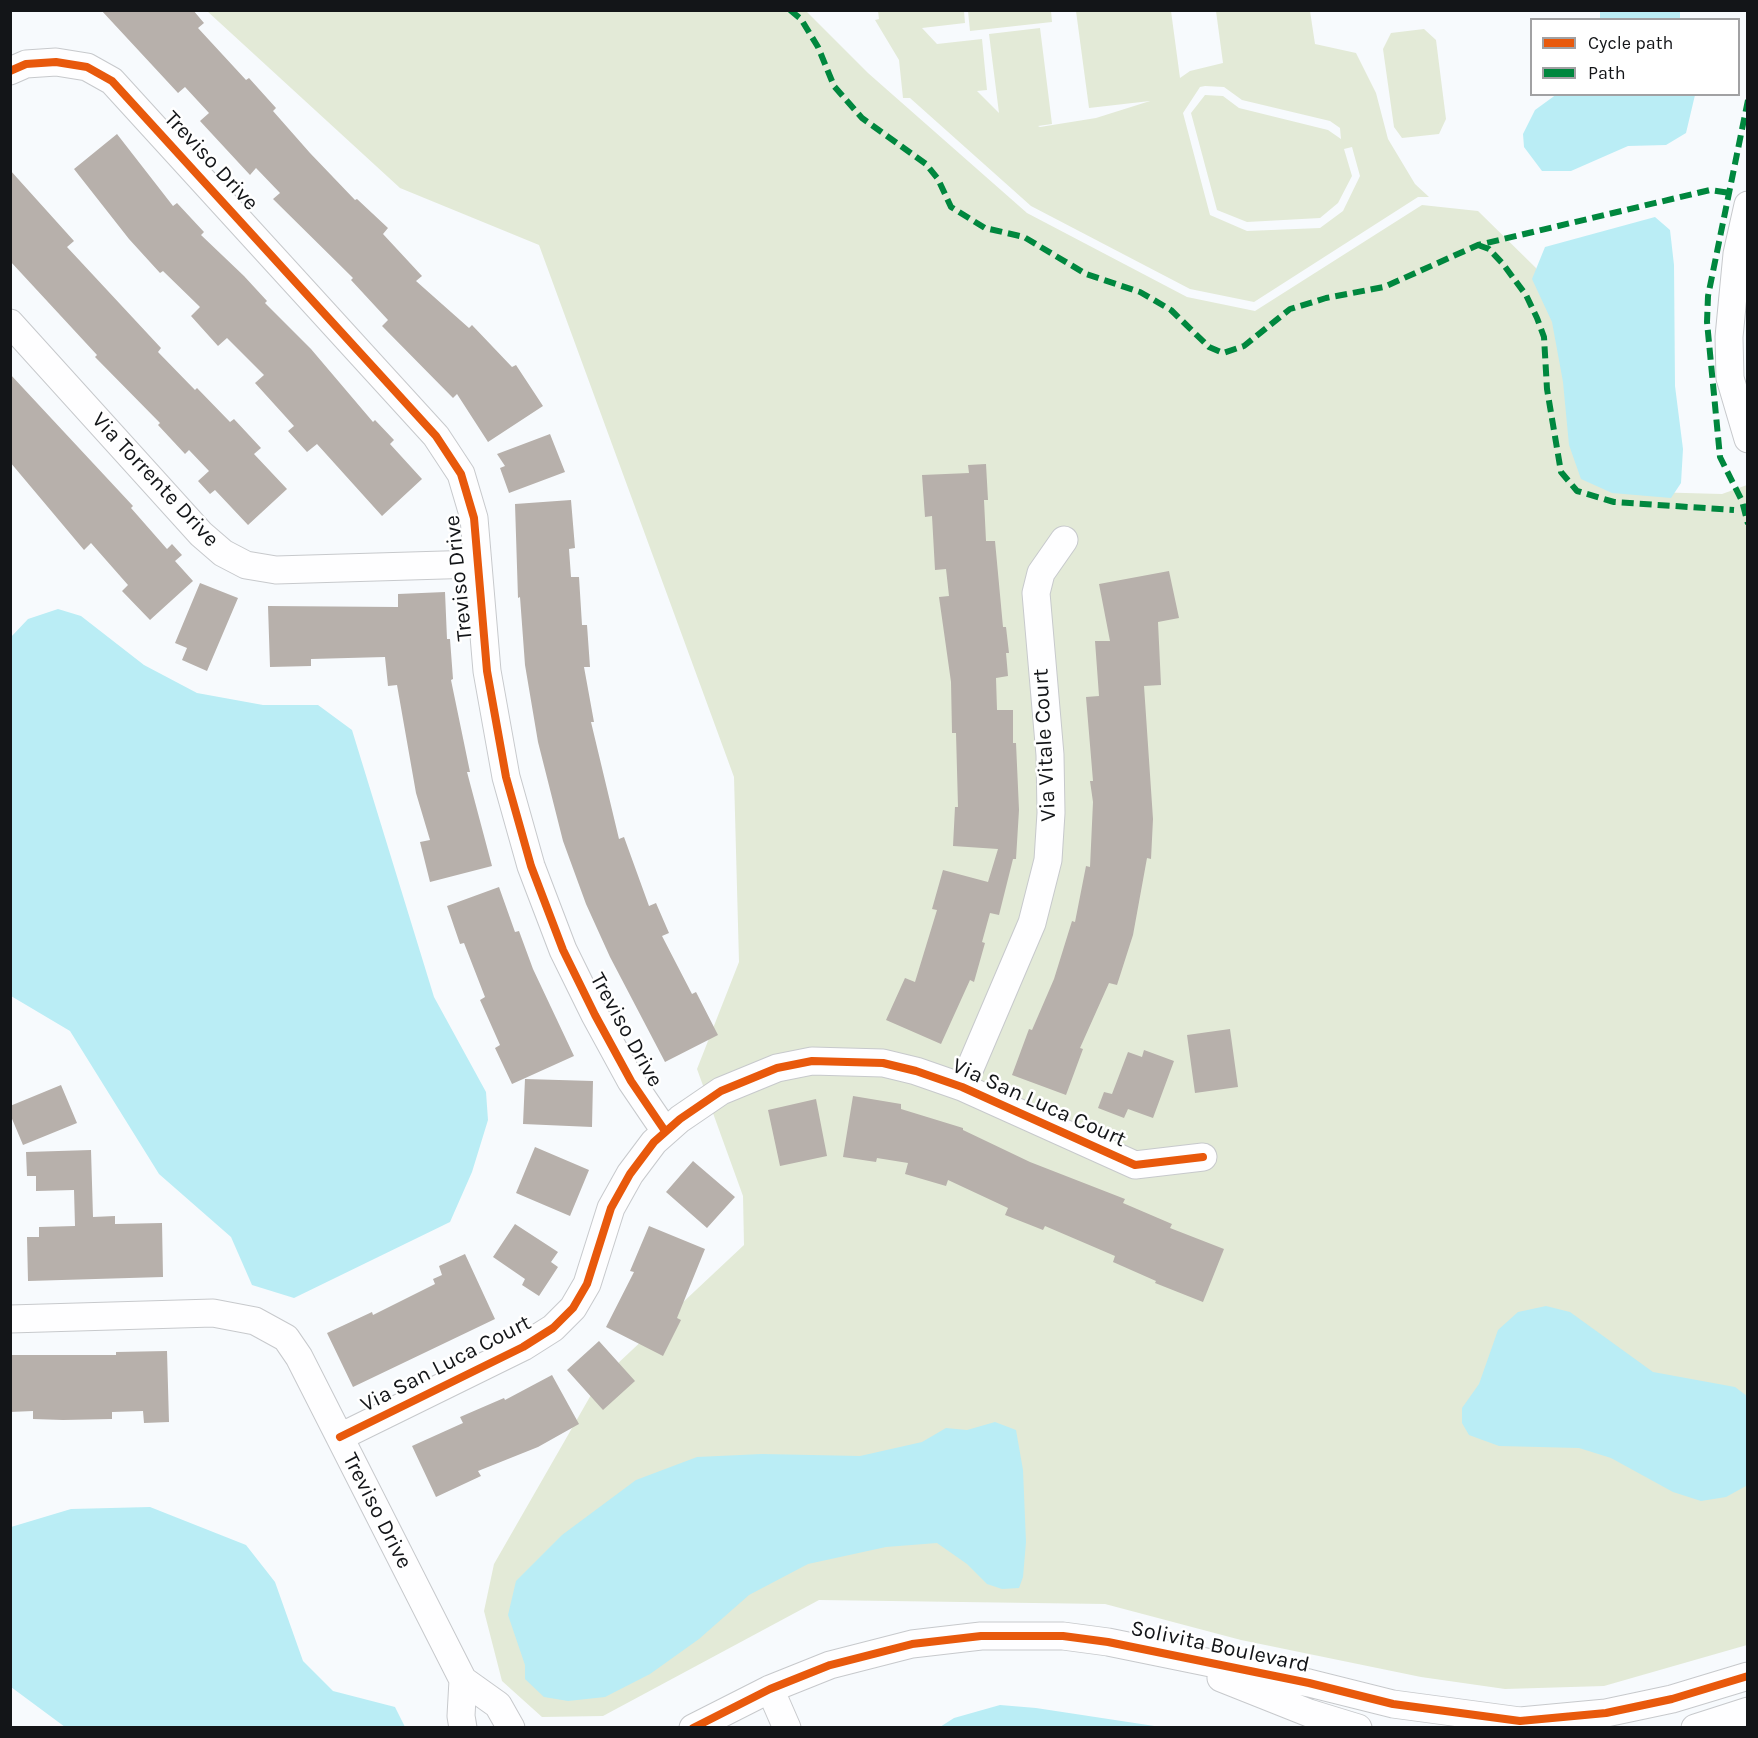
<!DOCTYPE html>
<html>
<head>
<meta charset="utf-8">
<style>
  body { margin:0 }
  #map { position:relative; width:1758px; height:1738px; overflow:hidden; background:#f7fafd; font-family:Karla,sans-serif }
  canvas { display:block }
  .frame { position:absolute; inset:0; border:12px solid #131518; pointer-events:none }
  .legend { position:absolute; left:1530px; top:18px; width:210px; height:78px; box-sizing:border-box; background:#fff; border:2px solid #a1a1a3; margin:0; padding:8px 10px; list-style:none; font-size:18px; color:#131518 }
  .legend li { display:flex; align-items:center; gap:12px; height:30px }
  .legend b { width:30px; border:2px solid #a1a1a3 }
</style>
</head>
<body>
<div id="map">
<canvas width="1758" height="1738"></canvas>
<div class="frame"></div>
<ul class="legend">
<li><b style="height:8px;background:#e8590c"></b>Cycle path</li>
<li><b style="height:8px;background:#00873e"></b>Path</li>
</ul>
</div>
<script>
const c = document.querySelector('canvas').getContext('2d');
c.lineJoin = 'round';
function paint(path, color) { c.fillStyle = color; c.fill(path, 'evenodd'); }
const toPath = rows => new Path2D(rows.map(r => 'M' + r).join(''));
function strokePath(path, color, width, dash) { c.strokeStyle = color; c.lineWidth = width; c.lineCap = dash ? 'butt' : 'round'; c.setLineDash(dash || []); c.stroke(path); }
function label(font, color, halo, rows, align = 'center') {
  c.font = font + ' Karla,sans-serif'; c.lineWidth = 5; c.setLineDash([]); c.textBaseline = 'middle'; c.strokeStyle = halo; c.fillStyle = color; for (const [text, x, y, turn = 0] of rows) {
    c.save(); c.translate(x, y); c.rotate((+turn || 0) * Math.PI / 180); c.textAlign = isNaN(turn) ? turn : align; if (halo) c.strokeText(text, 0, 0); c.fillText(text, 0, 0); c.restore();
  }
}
paint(toPath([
  [207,11,806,11,868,73,1027,213,1187,297,1255,311,1422,205,1478,211,1536,268,1560,328,1649,492,1722,494,1747,485,1747,1645,1604,1686,1505,1689,1421,1677,1241,1640,1105,1604,819,1600,603,1716,542,1717,502,1681,484,1611,494,1564,599,1381,744,1245,743,1196,697,1069,739,962,734,777,539,245,400,188],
  [878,11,964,11,965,23,922,28,937,44,982,39,987,90,977,91,999,113,989,34,1040,28,1052,124,1038,126,1040,127,1096,118,1150,101,1089,108,1076,11,1171,11,1180,78,1190,71,1223,63,1216,11,1310,11,1315,44,1356,53,1376,93,1388,139,1415,184,1429,197,1418,197,1254,302,1190,289,1031,206,910,98,903,98,899,60,875,20,879,19],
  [1205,86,1224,87,1242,100,1330,121,1340,128,1341,139,1328,130,1239,108,1223,96,1205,95,1191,113,1217,210,1247,222,1320,218,1338,203,1352,176,1344,149,1352,147,1360,176,1343,211,1320,228,1247,231,1210,215,1183,113,1200,87],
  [968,11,1051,11,1052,22,970,31],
  [1424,29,1436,40,1446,119,1439,134,1402,138,1394,127,1383,49,1391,33]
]), '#e3ead7');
paint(toPath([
  [1600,11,1680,11,1680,19,1600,19],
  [1557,94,1695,94,1695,95,1686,133,1666,145,1628,146,1571,171,1542,171,1524,147,1523,134,1535,110],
  [1655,217,1670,230,1674,265,1675,386,1683,449,1681,483,1671,498,1612,493,1581,479,1569,445,1563,382,1552,322,1532,279,1545,247],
  [58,609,81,616,144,665,197,693,263,705,318,705,352,730,434,997,486,1092,488,1120,472,1172,450,1222,294,1298,252,1285,231,1237,159,1174,70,1031,11,996,11,637,28,619],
  [1546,1306,1570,1312,1653,1372,1735,1387,1747,1396,1746,1486,1726,1497,1701,1501,1673,1492,1611,1458,1579,1448,1499,1446,1469,1435,1462,1423,1462,1408,1479,1384,1498,1330,1518,1312],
  [995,1422,1016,1430,1023,1470,1026,1542,1023,1577,1019,1588,1002,1589,987,1584,967,1564,937,1543,886,1547,808,1564,749,1595,699,1639,650,1674,605,1697,568,1701,544,1697,525,1679,525,1665,508,1615,516,1581,562,1535,636,1480,697,1457,762,1454,860,1456,922,1442,946,1428,967,1430],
  [150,1507,246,1545,275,1582,303,1661,333,1691,395,1707,405,1727,65,1727,11,1687,11,1527,71,1509],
  [1000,1705,1036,1708,1161,1727,940,1727,954,1718]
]), '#baedf5');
paint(toPath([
  [101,10,193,10,204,23,198,28,246,80,249,78,276,108,273,111,310,153,355,200,357,199,388,228,383,234,422,276,416,281,469,328,472,325,512,367,516,365,543,406,488,442,457,394,453,398,382,326,388,320,351,280,353,278,273,199,280,193,256,168,250,175,200,121,209,113,185,87,178,93],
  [117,134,173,206,177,203,204,232,201,235,244,276,267,301,265,303,311,349,373,422,375,420,394,440,390,444,422,479,382,516,317,444,307,452,288,431,294,426,255,383,264,375,227,338,218,346,191,316,200,307,163,271,160,273,129,239,74,169],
  [10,170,74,241,67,247,161,348,158,352,195,390,197,388,230,422,234,419,261,448,254,454,287,489,248,525,215,490,210,494,198,481,209,471,189,450,185,454,158,425,160,423,95,357,97,355,10,261],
  [10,374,133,506,131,508,167,549,172,544,182,555,175,561,193,581,150,620,122,591,128,585,91,543,84,550,10,462],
  [550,434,565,472,509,493,500,468,505,466,497,454],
  [986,464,988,500,984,500,986,541,995,541,1003,627,1006,627,1009,653,1006,653,1008,676,996,678,997,710,1013,710,1013,743,1016,743,1019,810,1016,859,1013,859,999,915,990,913,982,942,985,943,974,982,970,980,941,1044,886,1020,905,978,915,982,937,910,932,909,943,870,988,882,998,849,953,846,955,807,958,807,956,733,952,733,951,682,939,597,949,596,946,569,935,570,932,516,925,517,922,475,969,473,968,465],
  [571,500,575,548,569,549,571,577,579,577,582,625,587,625,590,667,584,667,594,722,591,722,619,839,624,837,649,906,656,903,669,933,662,936,692,994,696,992,718,1035,665,1062,610,957,586,904,563,841,538,742,525,665,520,597,518,598,515,504],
  [1169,571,1179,618,1158,622,1161,685,1144,686,1153,819,1151,859,1147,858,1133,935,1117,985,1109,983,1080,1048,1083,1049,1066,1095,1012,1075,1029,1029,1032,1030,1054,979,1072,921,1075,922,1086,866,1090,867,1093,802,1090,781,1093,781,1086,697,1099,696,1095,641,1110,641,1099,584],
  [200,583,238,598,207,671,182,660,187,648,175,643],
  [445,592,447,639,450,639,453,679,451,680,470,772,467,772,492,866,430,882,420,842,430,840,416,793,397,685,388,686,385,657,311,659,311,666,270,667,268,606,398,607,398,594],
  [499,887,515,932,519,931,533,969,574,1056,512,1084,495,1048,500,1045,480,1000,485,997,464,943,460,944,447,906],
  [1230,1029,1238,1087,1195,1093,1187,1035],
  [1144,1050,1174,1061,1153,1118,1128,1109,1124,1118,1098,1108,1104,1092,1112,1094,1128,1052,1142,1057],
  [525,1079,593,1081,592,1127,523,1124],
  [61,1085,77,1123,23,1145,10,1114,10,1106],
  [853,1096,901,1104,901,1109,963,1128,963,1130,1030,1162,1125,1199,1123,1203,1172,1224,1170,1228,1224,1249,1203,1302,1155,1283,1156,1281,1113,1262,1115,1256,1045,1226,1043,1230,1005,1215,1008,1208,948,1180,946,1186,905,1174,908,1163,877,1158,876,1162,843,1157],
  [816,1099,827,1156,780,1166,768,1110],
  [535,1147,589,1170,570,1216,516,1193],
  [91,1150,93,1217,115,1216,115,1224,162,1223,163,1277,28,1281,27,1237,39,1237,39,1227,75,1226,74,1190,36,1191,36,1176,27,1176,26,1152],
  [693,1161,735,1197,707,1228,666,1192],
  [515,1224,558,1252,551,1262,558,1267,539,1296,522,1285,525,1279,493,1257],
  [649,1226,705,1249,677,1318,681,1320,663,1356,606,1327,634,1272,630,1271],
  [465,1254,495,1319,353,1387,327,1333,372,1312,373,1315,435,1284,433,1279,442,1275,439,1266],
  [599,1341,635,1381,603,1410,567,1370],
  [167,1351,169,1422,144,1423,143,1411,112,1412,112,1419,63,1420,33,1419,33,1411,10,1412,10,1355,116,1355,116,1352],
  [552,1375,579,1424,538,1447,478,1471,481,1476,436,1497,412,1446,463,1423,460,1417,504,1398,505,1400]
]), '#b7b0ab');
const minor = toPath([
  [10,71,26,64,56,62,87,67,112,81,436,436,461,474,474,518,487,671,506,777,531,866,563,950,595,1015,631,1081,665,1131],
  [1748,205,1737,254,1729,337,1730,378,1748,439],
  [10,323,201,534,223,553,246,565,276,570,477,564],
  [962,1087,1032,923,1048,860,1051,813,1050,755,1036,593,1041,573,1064,540],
  [10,1319,213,1313,255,1321,286,1338,299,1357,463,1680,498,1705,511,1728],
  [340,1437,523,1347,553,1328,573,1308,587,1284,611,1208,630,1174,654,1142,680,1119,721,1091,777,1068,812,1061,883,1063,916,1071,962,1087,1135,1165,1203,1157],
  [1221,1678,1309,1713,1358,1728],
  [463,1680,461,1716,463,1728],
  [770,1689,787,1728],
  [693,1728,770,1689,830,1665,912,1644,981,1636,1063,1636,1108,1642,1309,1683,1393,1704,1520,1721,1606,1713,1672,1699,1748,1676],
  [1695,1728,1748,1711]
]);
strokePath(minor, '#c7c9cc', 29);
strokePath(minor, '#fefeff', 27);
strokePath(toPath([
  [790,10,801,19,818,47,834,86,862,118,926,164,938,179,951,207,985,228,1024,237,1086,274,1140,292,1171,310,1209,347,1223,353,1244,346,1290,309,1326,298,1384,287,1478,245,1710,190,1730,193],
  [1748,100,1708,296,1707,322,1720,457,1742,501,1748,524],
  [1478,245,1489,249,1503,264,1526,295,1537,318,1544,337,1547,389,1561,472,1577,491,1614,502,1734,510]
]), '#00873e', 6, [12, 6]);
strokePath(toPath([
  [10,71,26,64,56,62,87,67,112,81,436,436,461,474,474,518,487,671,506,777,531,866,563,950,595,1015,631,1081,665,1131],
  [340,1437,523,1347,553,1328,573,1308,587,1284,611,1208,630,1174,654,1142,680,1119,721,1091,777,1068,812,1061,883,1063,916,1071,962,1087,1135,1165,1203,1157],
  [693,1728,770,1689,830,1665,912,1644,981,1636,1063,1636,1108,1642,1309,1683,1393,1704,1520,1721,1606,1713,1672,1699,1748,1676]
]), '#e8590c', 8);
label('22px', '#131518', '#fff', [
  ["Treviso Drive",211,161,47],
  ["Via Torrente Drive",155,480,47],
  ["Treviso Drive",459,578,-96],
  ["Via Vitale Court",1045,745,-93],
  ["Treviso Drive",626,1030,61],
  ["Via San Luca Court",1039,1103,24],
  ["Via San Luca Court",446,1364,-27],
  ["Treviso Drive",377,1511,63],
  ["Solivita Boulevard",1220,1647,12]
]);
</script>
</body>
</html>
